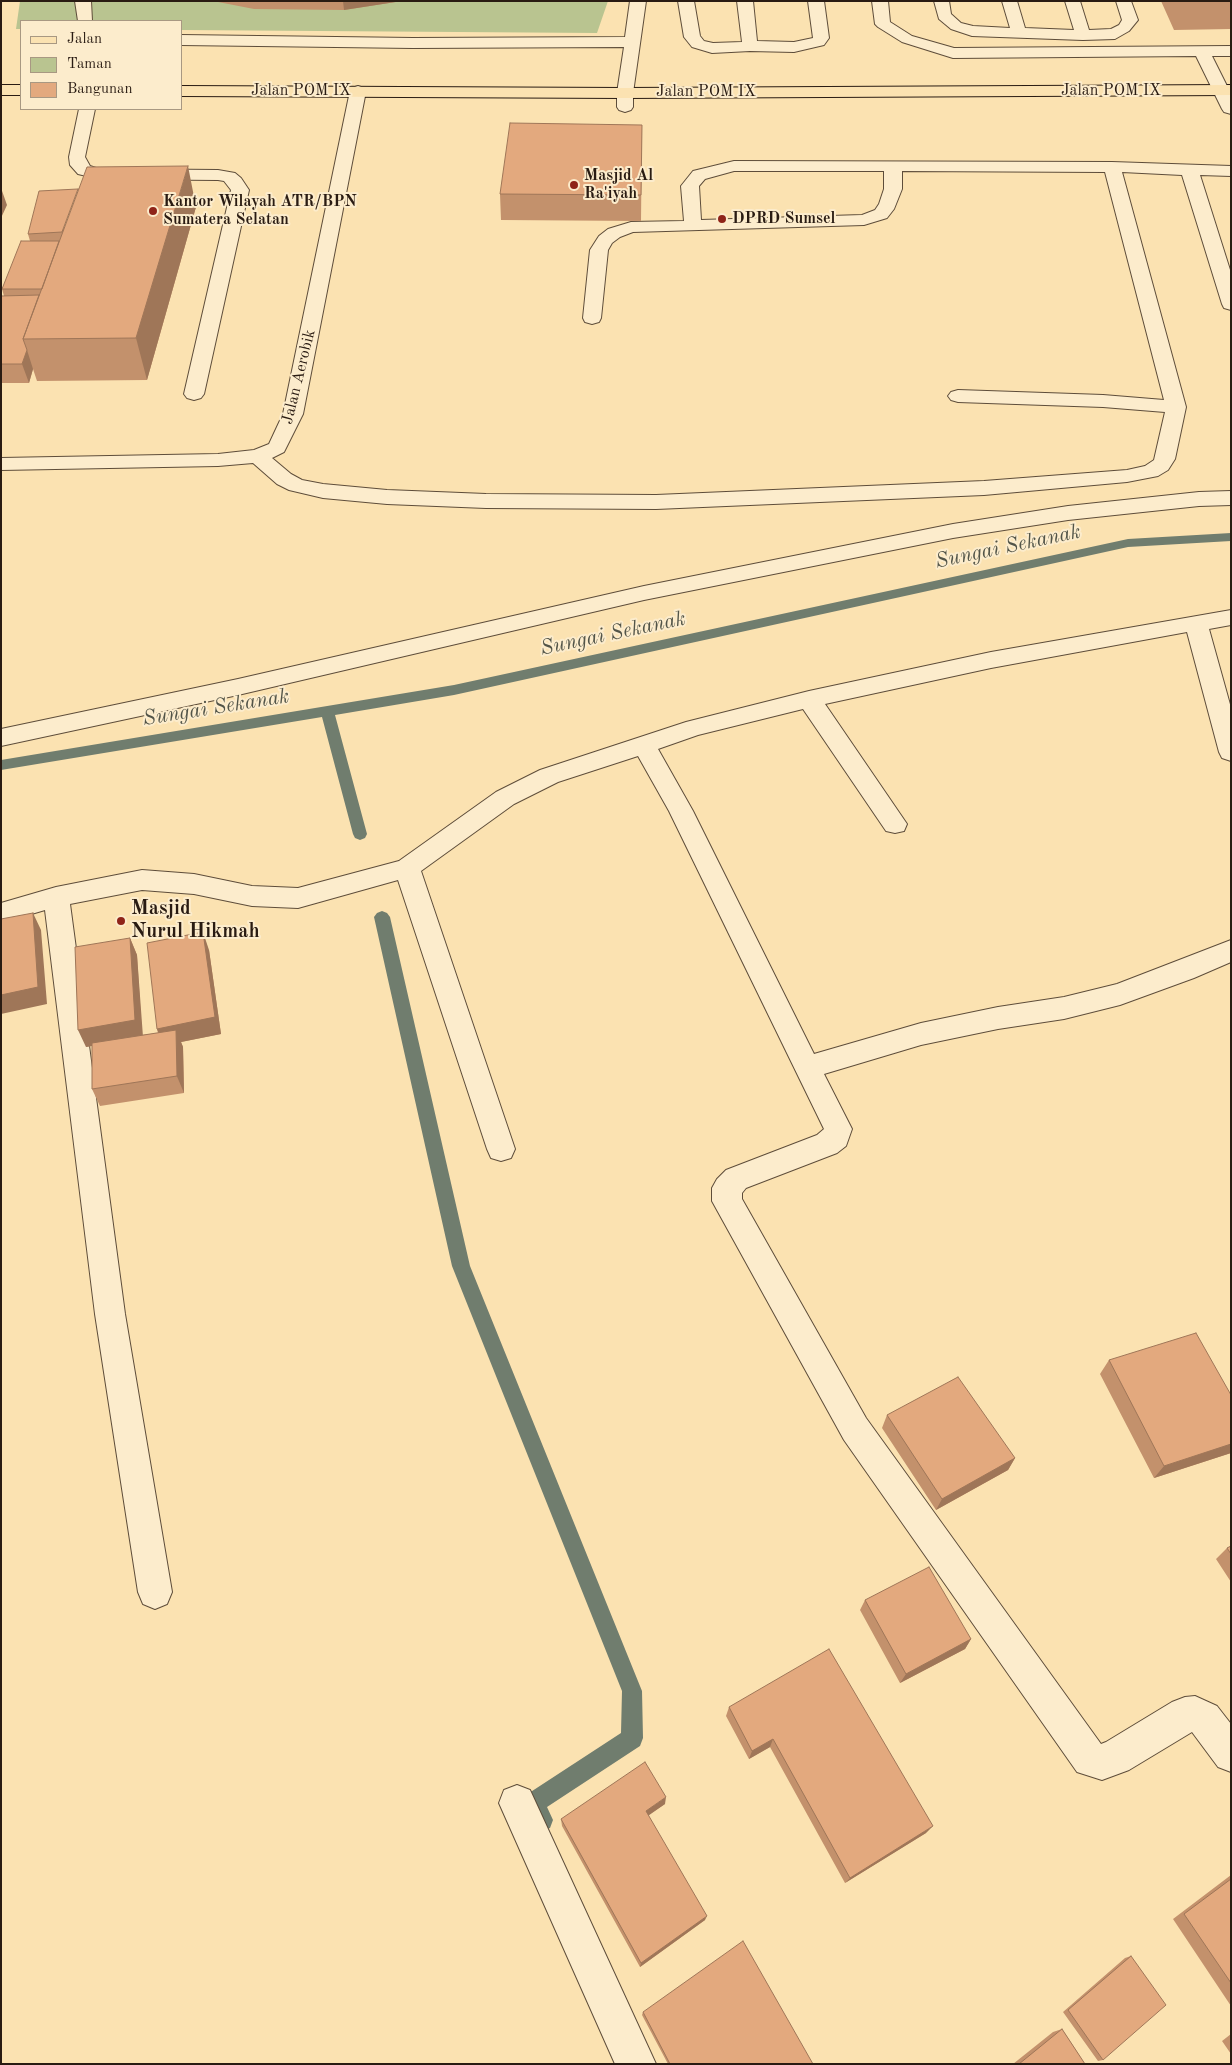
<!DOCTYPE html>
<html>
<head>
<meta charset="utf-8">
<style>
  body { margin:0 }
  #map { position:relative; width:1232px; height:2065px; overflow:hidden; background:#fbe2b1; font-family:"Old Standard TT",serif }
  canvas { display:block }
  .frame { position:absolute; inset:0; border:2px solid #291b12; pointer-events:none }
  .legend { position:absolute; left:20px; top:20px; width:162px; height:90px; box-sizing:border-box; background:#fceccc; border:1px solid #a89882; margin:0; padding:6px 9px; list-style:none; font-size:15px; color:#291b12 }
  .legend li { display:flex; align-items:center; gap:10px; height:25px }
  .legend b { width:25px; border:1px solid #a89882 }
</style>
</head>
<body>
<div id="map">
<canvas width="1232" height="2065"></canvas>
<div class="frame"></div>
<ul class="legend">
<li><b style="height:6px;background:#fbe2b1"></b>Jalan</li>
<li><b style="height:14px;background:#b9c490"></b>Taman</li>
<li><b style="height:14px;background:#e3a97e"></b>Bangunan</li>
</ul>
</div>
<script>
const c = document.querySelector('canvas').getContext('2d');
c.lineJoin = 'round';
function paint(path, color) { c.fillStyle = color; c.fill(path, 'evenodd'); }
const toPath = rows => new Path2D(rows.map(r => 'M' + r).join(''));
function strokePath(path, color, width, dash) { c.strokeStyle = color; c.lineWidth = width; c.lineCap = dash ? 'butt' : 'round'; c.setLineDash(dash || []); c.stroke(path); }
function label(font, color, halo, rows, align = 'center') {
  c.font = font + ' "Old Standard TT",serif'; c.lineWidth = 4; c.setLineDash([]); c.textBaseline = 'middle'; c.strokeStyle = halo; c.fillStyle = color; for (const [text, x, y, turn = 0] of rows) {
    c.save(); c.translate(x, y); c.rotate((+turn || 0) * Math.PI / 180); c.textAlign = isNaN(turn) ? turn : align; if (halo) c.strokeText(text, 0, 0); c.fillText(text, 0, 0); c.restore();
  }
}
paint(toPath([
  [20,1,608,1,597,33,181,30,181,21,21,21,21,29,16,29]
]), '#b9c490');
paint(toPath([
  [1231,533,1231,541,1128,547,454,695,335,715,367,834,365,838,360,840,355,838,353,834,322,717,1,770,1,760,454,685,1128,539,1231,533],
  [382,911,387,913,390,917,470,1266,642,1691,643,1738,640,1746,547,1807,553,1820,550,1828,542,1831,534,1828,526,1811,523,1803,526,1795,621,1733,622,1691,452,1266,374,917,377,913,382,911]
]), '#707d6e');
const minor = toPath([
  [75,1,91,1,92,21,78,21,75,1],
  [630,1,646,1,633,93,633,107,631,110,625,112,619,110,617,107,617,93,624,47,413,48,181,45,181,35,413,38,625,37,630,1],
  [678,1,694,1,700,36,704,41,713,43,742,42,737,1,753,1,757,41,794,42,813,38,808,1,824,1,829,38,824,45,794,52,750,51,712,53,692,47,684,37,678,1],
  [872,1,888,1,890,22,912,36,954,48,1231,46,1231,56,1212,56,1231,94,1231,114,1224,112,1222,109,1196,56,953,58,902,42,878,27,875,24,872,1],
  [934,1,949,1,951,14,961,23,973,26,1010,28,1002,1,1017,1,1025,28,1074,30,1065,1,1080,1,1089,30,1111,29,1119,25,1122,20,1116,1,1131,1,1138,20,1129,31,1115,39,1083,40,972,36,951,29,939,19,934,1],
  [358,86,364,88,366,91,303,414,284,452,272,458,291,474,302,480,323,484,387,490,486,494,656,495,984,481,1127,470,1145,466,1154,460,1165,412,1103,407,958,402,951,400,948,396,951,392,958,390,1103,395,1164,400,1105,172,902,171,902,189,894,209,887,218,864,225,633,232,620,237,612,243,608,250,601,318,599,322,592,324,585,322,583,318,590,250,599,236,608,229,631,222,684,221,681,186,693,171,734,161,1112,162,1231,166,1231,176,1200,175,1231,273,1231,310,1224,308,1222,304,1182,175,1122,172,1186,407,1175,459,1168,470,1158,476,1127,482,984,495,656,509,486,508,387,504,323,498,289,490,277,484,253,463,218,466,1,470,1,458,218,454,254,450,269,444,283,414,350,91,352,88,358,86],
  [734,171,884,171,884,189,879,204,875,210,862,215,701,220,699,186,705,179,734,171],
  [79,109,95,109,85,157,90,166,99,169,218,170,235,173,241,178,249,190,204,394,201,398,194,400,187,398,184,394,231,190,224,181,218,180,99,179,78,174,70,165,69,157,79,109],
  [1231,491,1231,505,1199,506,1068,520,953,538,644,600,238,695,1,746,1,729,238,679,644,586,953,524,1068,506,1199,492,1231,491],
  [1231,610,1231,625,1209,629,1231,708,1231,761,1222,758,1219,752,1187,632,991,668,825,704,907,824,904,831,895,833,886,831,803,709,698,735,658,749,693,811,814,1054,921,1023,998,1007,1064,997,1117,984,1231,940,1231,962,1194,978,1120,1005,1064,1019,998,1029,921,1045,824,1074,852,1129,846,1146,837,1153,746,1188,742,1193,742,1199,866,1418,1101,1744,1106,1742,1172,1702,1185,1697,1195,1696,1217,1706,1231,1724,1231,1772,1218,1767,1192,1732,1129,1770,1102,1780,1077,1772,844,1440,712,1201,712,1188,717,1179,726,1170,817,1135,824,1129,669,811,638,756,558,782,514,804,421,871,515,1149,511,1158,501,1161,491,1158,487,1149,398,880,298,908,252,906,194,894,142,890,70,904,125,1314,172,1592,167,1604,155,1609,143,1604,138,1592,95,1314,45,910,1,923,1,903,56,887,142,870,194,874,252,886,298,888,399,861,496,792,540,770,686,722,809,691,991,652,1231,610],
  [517,1785,530,1790,656,2064,615,2064,499,1803,504,1790,517,1785]
]);
const major = toPath([
  [1,85,21,85,21,95,1,95,1,85],
  [1231,85,1231,95,625,98,181,96,181,86,625,88,1231,85]
]);
strokePath(minor, '#5e4d3a', 2);
strokePath(major, '#291b12', 2);
paint(minor, '#fceccc');
paint(major, '#fbe2b1');
paint(toPath([
  [213,1,402,1,344,10,254,9],
  [1161,1,1231,1,1231,29,1174,30],
  [642,125,641,221,501,220,500,194],
  [196,207,147,380,37,381,33,369,29,383,1,383,1,296,4,296,2,289,30,241,28,234],
  [130,938,137,955,142,1035,158,1033,157,1029,209,950,221,1034,181,1042,183,1047,184,1093,100,1106,92,1089,92,1046,86,1047],
  [1109,1360,1231,1395,1231,1453,1154,1478,1100,1374],
  [887,1415,1015,1458,1008,1470,936,1510,882,1428],
  [1231,1546,1231,1582,1216,1559,1227,1548],
  [865,1600,971,1639,965,1649,900,1683,860,1610],
  [729,1707,926,1833,845,1883,770,1747,749,1759,726,1716],
  [665,1804,648,1815,705,1920,640,1967,562,1826,561,1819],
  [1231,1875,1231,2006,1173,1919],
  [1131,1956,1103,2060,1098,2061,1063,2012,1125,1958],
  [643,2012,813,2064,668,2064,642,2015],
  [1062,2029,1085,2064,1013,2064,1053,2032],
  [1231,2034,1231,2054,1222,2041]
]), '#c3916c');
paint(toPath([
  [343,1,402,1,344,10],
  [188,166,196,207,147,380,136,338],
  [1,188,7,205,1,218],
  [27,350,33,369,29,383,22,364],
  [33,913,41,930,47,1004,1,1014,1,995],
  [203,932,209,950,221,1034,181,1042,183,1047,184,1093,157,1029],
  [130,938,137,955,143,1037,86,1047,78,1030],
  [1231,1444,1231,1453,1154,1478,1164,1466],
  [1015,1458,1008,1470,936,1510,942,1499],
  [971,1639,965,1649,900,1683,906,1674],
  [773,1739,770,1747,749,1759,752,1751],
  [666,1797,665,1804,645,1818,646,1811],
  [933,1826,926,1833,845,1883,850,1878],
  [707,1916,705,1920,640,1967,641,1963]
]), '#9f7658');
const building = toPath([
  [510,123,642,125,641,195,500,194,510,123],
  [188,166,136,338,23,339,87,167,188,166],
  [78,189,62,232,28,234,39,191,78,189],
  [21,241,59,241,42,289,2,289,21,241],
  [39,295,23,339,27,350,22,364,1,364,1,296,39,295],
  [33,913,38,987,1,995,1,919,33,913],
  [203,932,215,1017,157,1029,147,943,203,932],
  [130,938,135,1020,78,1030,75,947,130,938],
  [176,1030,177,1076,92,1089,92,1043,176,1030],
  [1196,1333,1231,1395,1231,1444,1164,1466,1109,1360,1196,1333],
  [958,1377,1015,1458,942,1499,887,1415,958,1377],
  [1231,1546,1231,1554,1227,1548,1231,1546],
  [929,1567,971,1639,906,1674,865,1600,929,1567],
  [829,1649,933,1826,850,1878,773,1739,752,1751,729,1707,829,1649],
  [645,1762,666,1797,646,1811,707,1916,641,1963,561,1819,645,1762],
  [1231,1879,1231,1983,1184,1914,1231,1879],
  [743,1941,813,2064,670,2064,643,2012,743,1941],
  [1131,1956,1166,2005,1103,2060,1068,2010,1131,1956],
  [1062,2029,1085,2064,1019,2064,1062,2029]
]);
paint(building, '#e3a97e');
strokePath(building, '#9f7658', 1);
for (const [x, y, r, color] of [
  [574,185,5,"#8f2418"],
  [153,211,5,"#8f2418"],
  [722,219,5,"#8f2418"],
  [121,921,5,"#8f2418"]
]) { const dot = new Path2D(); dot.arc(x, y, r, 0, 2 * Math.PI); c.fillStyle = color; c.fill(dot); strokePath(dot, '#fceccc', 2); }
label('16px', '#291b12', '#fceccc', [
  ["Jalan POM IX",301,91],
  ["Jalan POM IX",1111,91],
  ["Jalan POM IX",706,92],
  ["Jalan Aerobik",299,377,-76]
]);
label('bold 16px', '#291b12', '#fceccc', [
  ["Masjid Al",584,176],
  ["Ra'iyah",584,194],
  ["Kantor Wilayah ATR/BPN",163,202],
  ["Sumatera Selatan",163,220],
  ["DPRD Sumsel",732,219]
], 'left');
label('bold 20px', '#291b12', '#fceccc', [
  ["Masjid",131,909],
  ["Nurul Hikmah",131,932]
], 'left');
label('italic 21px', '#525448', '#fceccc', [
  ["Sungai Sekanak",1008,547,-12],
  ["Sungai Sekanak",613,634,-12],
  ["Sungai Sekanak",216,708,-9]
]);
</script>
</body>
</html>
